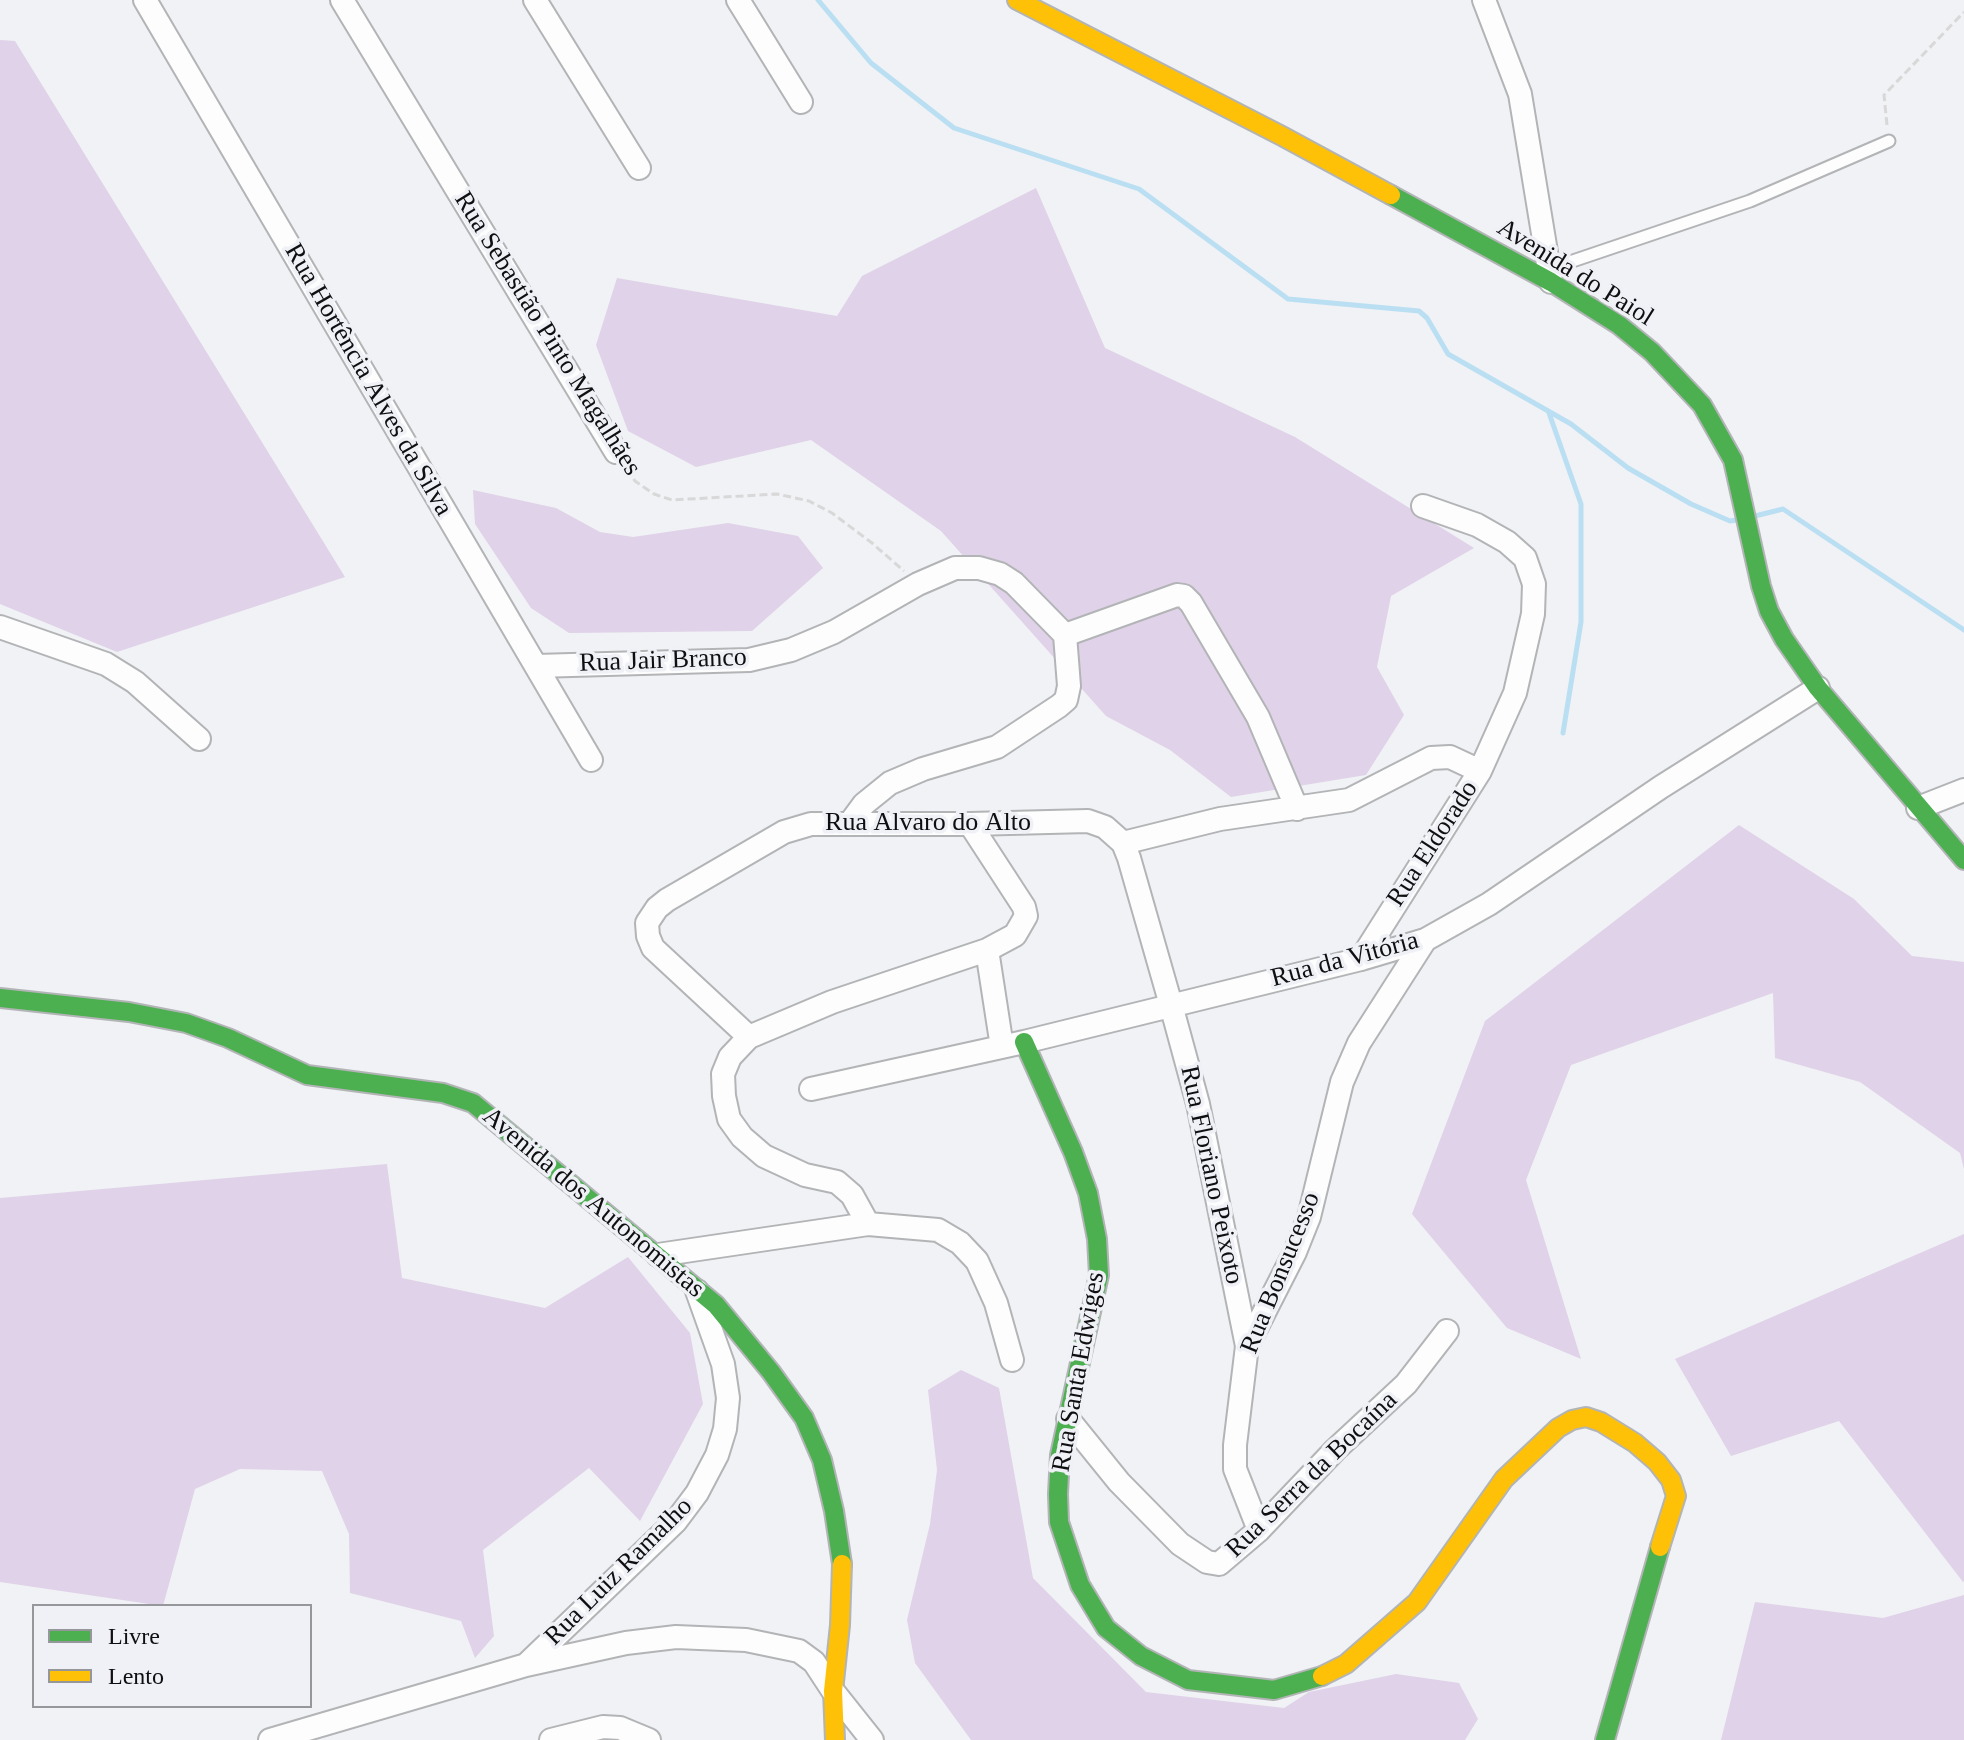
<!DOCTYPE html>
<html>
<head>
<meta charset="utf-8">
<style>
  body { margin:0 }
  #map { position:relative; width:1964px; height:1740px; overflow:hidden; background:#f0f2f5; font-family:Georgia,serif }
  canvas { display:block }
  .legend { position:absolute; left:32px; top:1604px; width:280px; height:104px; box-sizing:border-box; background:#eff1f6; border:2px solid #95979a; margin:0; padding:10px 14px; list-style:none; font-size:24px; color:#0f0f11 }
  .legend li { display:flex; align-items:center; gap:16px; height:40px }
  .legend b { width:40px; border:2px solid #95979a }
</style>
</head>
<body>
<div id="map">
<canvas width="1964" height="1740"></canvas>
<ul class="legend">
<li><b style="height:10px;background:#4caf50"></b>Livre</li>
<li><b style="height:10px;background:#ffc107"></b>Lento</li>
</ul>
</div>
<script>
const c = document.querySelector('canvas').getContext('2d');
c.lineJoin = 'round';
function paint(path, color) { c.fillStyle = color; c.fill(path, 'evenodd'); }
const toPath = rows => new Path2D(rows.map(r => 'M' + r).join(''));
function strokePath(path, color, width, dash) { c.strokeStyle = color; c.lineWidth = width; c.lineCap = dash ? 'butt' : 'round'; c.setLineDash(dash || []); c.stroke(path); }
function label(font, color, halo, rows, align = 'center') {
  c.font = font + ' Georgia,serif'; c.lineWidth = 7; c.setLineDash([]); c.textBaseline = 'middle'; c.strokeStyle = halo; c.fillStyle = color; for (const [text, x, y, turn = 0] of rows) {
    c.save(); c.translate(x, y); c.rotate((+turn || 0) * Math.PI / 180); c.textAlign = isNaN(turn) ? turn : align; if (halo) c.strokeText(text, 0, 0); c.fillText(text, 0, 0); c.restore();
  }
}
paint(toPath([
  [0,40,15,41,345,577,117,652,0,604],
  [1036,188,1105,348,1295,437,1474,548,1391,596,1377,667,1404,715,1366,775,1231,797,1170,750,1106,716,941,531,811,440,696,467,628,431,596,345,617,278,837,316,862,276],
  [473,490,556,508,600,532,633,537,728,523,798,536,823,568,752,631,569,633,531,608,475,524],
  [1739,825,1854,899,1912,956,1964,962,1964,1169,1960,1153,1860,1082,1775,1058,1773,993,1571,1065,1526,1180,1581,1359,1507,1328,1412,1214,1485,1021],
  [387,1164,402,1278,545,1308,628,1257,690,1333,703,1404,640,1521,589,1468,483,1550,494,1636,475,1658,461,1621,350,1593,349,1534,322,1471,240,1469,195,1489,163,1606,0,1582,0,1198],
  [1964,1234,1964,1581,1963,1582,1839,1421,1731,1456,1675,1359],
  [961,1370,999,1388,1033,1578,1146,1692,1284,1708,1309,1692,1396,1674,1459,1683,1478,1719,1465,1740,971,1740,915,1663,907,1620,930,1524,937,1470,928,1390],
  [1964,1595,1964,1740,1721,1740,1755,1602,1883,1618]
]), '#e0d2e8');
strokePath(toPath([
  [818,0,871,63,954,128,1139,189,1288,299,1419,311,1427,318,1448,354,1571,424,1628,468,1691,504,1730,521,1737,520],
  [1549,413,1581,504,1581,622,1563,733],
  [1755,516,1783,509,1964,630]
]), '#bbdff2', 5);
const lane = toPath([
  [1549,269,1750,201,1889,141]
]);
const street = toPath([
  [145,0,591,760],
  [342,0,616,452],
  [535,0,639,168],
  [738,0,801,102],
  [1484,0,1520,94,1551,282],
  [0,627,106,664,135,682,199,739],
  [536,666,749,660,791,650,834,632,918,584,955,568,979,568,1000,574,1014,583,1065,635,1177,595,1184,596,1191,603,1258,717,1297,809],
  [1918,808,1964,790],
  [850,823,864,804,890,783,923,769,997,747,1059,706,1066,700,1069,686,1065,635],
  [970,824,1024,907,1026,916,1015,935,987,950,1002,1047],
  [1123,843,1220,819,1349,800,1431,758,1450,757,1480,771],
  [1361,959,1480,771,1515,693,1533,614,1534,584,1525,558,1507,542,1477,525,1423,506],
  [749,1037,653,948,648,936,647,923,657,908,667,900,784,832,811,824,970,824,1088,821,1105,827,1123,843,1129,858,1171,1005,1198,1104,1247,1346],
  [811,1089,1024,1042,1361,959,1425,940,1489,904,1661,787,1818,688],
  [868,1224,852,1195,837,1182,805,1175,764,1156,742,1137,729,1119,724,1096,723,1074,730,1057,749,1037,832,1002,987,950],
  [658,1255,868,1224,938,1230,960,1243,977,1261,996,1303,1012,1360],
  [1068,1419,1119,1482,1180,1544,1207,1562,1219,1564,1259,1530,1335,1450,1406,1384,1447,1331],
  [1259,1530,1235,1469,1235,1445,1247,1346,1295,1252,1309,1217,1342,1082,1359,1043,1425,940],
  [527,1664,676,1521,697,1493,717,1455,725,1429,728,1398,723,1364,697,1291],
  [270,1740,526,1665,626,1643,676,1637,746,1640,799,1651,814,1662,833,1691,872,1740],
  [551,1740,603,1727,620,1728,649,1740]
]);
const fast = toPath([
  [1391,195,1551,282,1619,325,1652,352,1702,405,1733,460,1761,586,1769,611,1784,639,1818,688,1964,860],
  [0,998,129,1012,186,1023,228,1038,307,1075,443,1093,473,1103,716,1305,771,1372,804,1418,822,1460,834,1511,842,1564],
  [1024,1042,1073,1152,1088,1193,1097,1239,1099,1275,1060,1455,1058,1494,1059,1522,1080,1585,1106,1628,1141,1656,1188,1680,1274,1690,1322,1676],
  [1605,1740,1660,1547]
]);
const slow = toPath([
  [1017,0,1282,136,1391,195],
  [1322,1676,1346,1664,1417,1602,1504,1479,1558,1428,1572,1420,1586,1417,1601,1422,1635,1443,1657,1462,1671,1480,1676,1496,1660,1547],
  [835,1740,833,1691,840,1625,842,1564]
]);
strokePath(lane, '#b2b4b6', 15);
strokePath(street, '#b2b4b6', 26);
strokePath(fast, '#b2b4b6', 22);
strokePath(slow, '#b2b4b6', 22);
strokePath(toPath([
  [1887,125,1884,95,1964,12],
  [627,469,635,481,654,494,672,500,777,494,809,501,832,513,872,543,904,571]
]), '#d8d8d9', 3, [8, 4]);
strokePath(lane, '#fdfdfe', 11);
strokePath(street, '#fdfdfe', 22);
strokePath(fast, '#4caf50', 18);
strokePath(slow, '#ffc107', 18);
label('26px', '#0f0f11', '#eff1f6', [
  ["Avenida do Paiol",1575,273,32],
  ["Rua Sebastião Pinto Magalhães",547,334,58],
  ["Rua Hortência Alves da Silva",368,380,60],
  ["Rua Jair Branco",663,661,-2],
  ["Rua Alvaro do Alto",928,823],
  ["Rua Eldorado",1433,844,-57],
  ["Rua da Vitória",1345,960,-15],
  ["Rua Floriano Peixoto",1211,1175,78],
  ["Avenida dos Autonomistas",593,1203,40],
  ["Rua Bonsucesso",1281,1273,-68],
  ["Rua Santa Edwiges",1079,1372,-80],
  ["Rua Serra da Bocaína",1312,1475,-44],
  ["Rua Luiz Ramalho",619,1572,-45]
]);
</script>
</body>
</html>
